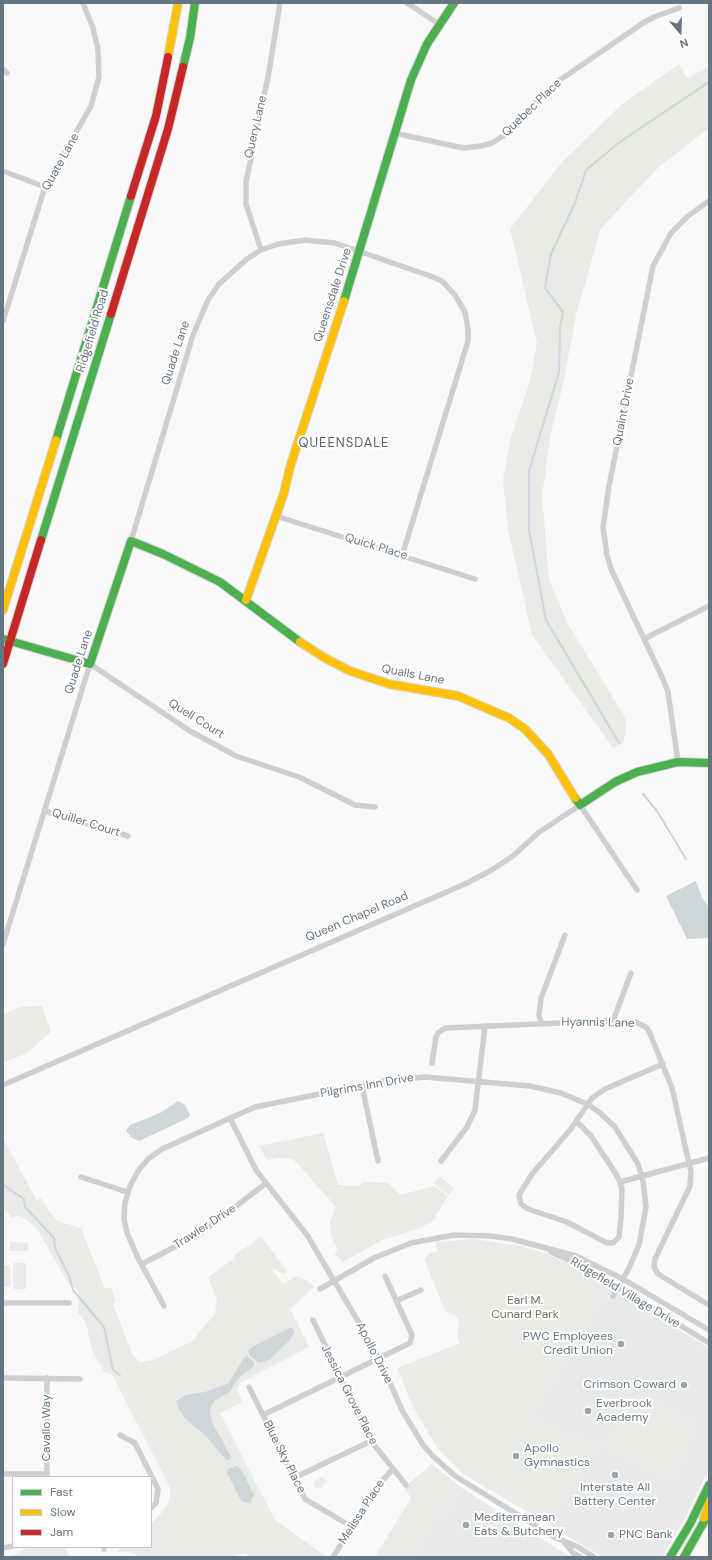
<!DOCTYPE html>
<html>
<head>
<meta charset="utf-8">
<style>
  body { margin:0 }
  #map { position:relative; width:712px; height:1560px; overflow:hidden; background:#f9f9f9; font-family:"DM Sans",sans-serif }
  canvas { display:block }
  .frame { position:absolute; inset:0; border:4px solid #657683; pointer-events:none }
  .legend { position:absolute; left:12px; top:1476px; width:140px; height:72px; box-sizing:border-box; background:#fff; border:1px solid #c1c8cd; margin:0; padding:5px 7px; list-style:none; font-size:12px; color:#657683 }
  .legend li { display:flex; align-items:center; gap:8px; height:20px }
  .legend b { width:20px; border:1px solid #c1c8cd }
  .north { position:absolute; left:660px; top:12px; width:40px; height:40px; -webkit-text-stroke:3px #fff; paint-order:stroke; rotate:161deg; font-size:11px; font-weight:700; line-height:16px; text-align:center; color:#657683 }
  .north::after { content:''; display:block; margin:auto; width:14px; height:18px; background:#657683; clip-path:polygon(50% 0,100% 100%,50% 72%,0 100%) }
</style>
</head>
<body>
<div id="map">
<canvas width="712" height="1560"></canvas>
<div class="frame"></div>
<ul class="legend">
<li><b style="height:5px;background:#4caf50"></b>Fast</li>
<li><b style="height:5px;background:#ffc107"></b>Slow</li>
<li><b style="height:5px;background:#c62828"></b>Jam</li>
</ul>
<div class="north">N</div>
</div>
<script>
const c = document.querySelector('canvas').getContext('2d');
c.lineJoin = 'round';
function paint(path, color) { c.fillStyle = color; c.fill(path, 'evenodd'); }
const toPath = rows => new Path2D(rows.map(r => 'M' + r).join(''));
function strokePath(path, color, width, dash) { c.strokeStyle = color; c.lineWidth = width; c.lineCap = dash ? 'butt' : 'round'; c.setLineDash(dash || []); c.stroke(path); }
function label(font, color, halo, rows, align = 'center') {
  c.font = font + ' "DM Sans",sans-serif'; c.lineWidth = 4; c.setLineDash([]); c.textBaseline = 'middle'; c.strokeStyle = halo; c.fillStyle = color; for (const [text, x, y, turn = 0] of rows) {
    c.save(); c.translate(x, y); c.rotate((+turn || 0) * Math.PI / 180); c.textAlign = isNaN(turn) ? turn : align; if (halo) c.strokeText(text, 0, 0); c.fillText(text, 0, 0); c.restore();
  }
}
paint(toPath([
  [608,1287,709,1348,709,1469,688,1513,662,1557,602,1557,548,1524,595,1447,529,1417],
  [462,1488,524,1528,571,1557,410,1557,437,1512,444,1516]
]), '#e8e9e9');
paint(toPath([
  [679,64,687,78,709,67,709,128,660,166,601,228,576,315,564,380,551,433,542,495,549,580,568,624,626,719,624,742,613,748,532,635,508,529,503,481,510,440,530,381,537,343,510,229,562,162,621,105],
  [42,1006,51,1032,27,1053,3,1063,3,1014,21,1007],
  [323,1133,338,1185,358,1186,364,1182,388,1183,400,1195,434,1186,448,1196,432,1222,417,1229,382,1240,343,1262,334,1254,338,1250,331,1237,330,1221,336,1208,331,1201,293,1159,278,1158,267,1160,259,1146],
  [3,1138,37,1201,41,1198,50,1213,57,1221,81,1228,105,1289,111,1287,116,1302,113,1304,132,1354,140,1362,153,1360,191,1342,215,1314,217,1299,208,1277,235,1258,233,1256,261,1237,286,1269,286,1272,284,1274,271,1268,283,1284,297,1276,311,1283,314,1287,290,1309,309,1347,240,1383,237,1390,243,1402,220,1413,275,1520,327,1557,250,1557,245,1554,235,1555,233,1557,140,1557,131,1552,117,1552,121,1547,151,1547,151,1524,159,1516,167,1505,170,1497,170,1488,112,1374,104,1372,92,1350,86,1323,78,1313,79,1296,77,1289,69,1284,37,1229,28,1221,17,1215,13,1218,3,1209],
  [439,1176,454,1188,449,1195,434,1184],
  [474,1239,520,1246,542,1252,576,1267,608,1287,529,1417,595,1447,548,1524,463,1474,438,1449,413,1407,397,1368,460,1343,457,1336,459,1320,455,1315,445,1311,424,1259,432,1252,438,1251,435,1242],
  [10,1242,28,1243,28,1251,10,1251],
  [13,1263,26,1263,26,1289,13,1289],
  [3,1265,10,1265,11,1287,3,1287],
  [635,1393,700,1423,682,1460,683,1468,676,1474,673,1480,598,1446,601,1440,606,1440,621,1422],
  [432,1464,462,1488,444,1516,437,1512,410,1557,375,1557,411,1498,404,1487],
  [322,1477,328,1482,323,1485,324,1487,316,1489,313,1482],
  [28,1547,67,1547,67,1553,73,1557,3,1557,17,1554]
]), '#e8ebe6');
paint(toPath([
  [696,881,702,898,709,907,709,938,687,939,666,896],
  [178,1101,185,1105,190,1115,188,1118,139,1141,132,1138,126,1131,130,1125,160,1113],
  [292,1327,294,1332,290,1340,269,1360,259,1363,249,1355,249,1350,254,1346],
  [247,1356,254,1362,254,1366,238,1378,230,1392,215,1400,210,1409,211,1420,231,1457,230,1460,226,1460,207,1437,186,1419,178,1408,176,1401,186,1395,205,1392,229,1383,243,1359],
  [237,1466,242,1471,254,1495,250,1503,243,1502,240,1499,227,1473,228,1469]
]), '#ced6d9');
strokePath(toPath([
  [619,743,546,620,529,530,529,471,559,372,560,328,563,312,545,288,551,254,575,203,586,170,620,142,709,82],
  [643,794,657,811,686,859],
  [3,1185,24,1199,25,1207,54,1238,55,1248,69,1276,73,1290,104,1327,113,1370,120,1375]
]), '#ced6d9', 2);
const fast = toPath([
  [183,67,190,38,195,3],
  [344,301,411,80,427,44,454,3],
  [56,440,131,196],
  [41,540,111,314],
  [3,639,90,664,131,541,163,554,220,582,300,642],
  [575,798,580,805,615,782,637,772,678,762,709,763],
  [670,1557,690,1524,709,1485],
  [684,1557,709,1513]
]);
const slow = toPath([
  [168,57,178,3],
  [246,600,284,493,290,467,344,301],
  [3,610,56,440],
  [300,642,325,658,350,671,389,684,458,696,509,718,525,729,548,754,575,798],
  [704,1518,709,1503]
]);
const jam = toPath([
  [131,196,156,116,168,57],
  [111,314,168,129,183,67],
  [3,664,41,540]
]);
strokePath(fast, '#d5d6d7', 10);
strokePath(slow, '#d5d6d7', 10);
strokePath(jam, '#d5d6d7', 10);
strokePath(toPath([
  [407,3,439,24],
  [3,69,7,73],
  [394,133,463,148,481,146,492,143,511,131,539,98,557,82,643,23,654,17,679,8],
  [3,171,45,187],
  [261,250,246,204,246,182,269,72,280,3],
  [3,321,45,187,91,106,99,77,98,50,93,28,83,3],
  [276,516,475,579],
  [131,541,193,335,208,300,219,284,247,259,261,250,278,244,305,240,335,243,433,277,442,281,455,295,465,312,468,329,468,341,402,556],
  [644,639,709,606],
  [678,762,668,692,662,677,611,569,607,555,603,527,609,486,653,266,671,233,688,216,709,201],
  [45,811,128,836],
  [3,944,90,664,190,731,236,756,299,777,355,805,375,807],
  [613,1021,631,973],
  [541,1023,539,1015,541,998,565,935],
  [432,1063,436,1037,438,1033,445,1028,606,1021,635,1022,646,1027,649,1031,672,1088,691,1172,690,1186,655,1259,654,1267,658,1274,709,1305],
  [3,1085,465,884,490,871,513,856,538,833,580,805,637,890],
  [362,1086,378,1161],
  [230,1118,256,1170,307,1235,375,1350,403,1412,423,1445,434,1457,455,1476,554,1537,578,1547,594,1557],
  [577,1122,591,1136,616,1174,620,1182,622,1189,621,1217,619,1237,613,1243,607,1243,567,1222,528,1209,521,1204,519,1195,532,1174,570,1130,592,1098,605,1089,663,1064],
  [441,1161,467,1127,475,1110,485,1026],
  [81,1177,127,1192],
  [620,1182,709,1158],
  [551,1252,588,1269,709,1343],
  [142,1264,201,1233,265,1184],
  [320,1289,374,1258,411,1243,454,1235,491,1236,512,1239,576,1256,623,1279,709,1330],
  [396,1301,421,1290],
  [3,1303,69,1303],
  [164,1306,138,1258,127,1233,124,1218,125,1203,130,1186,138,1171,148,1159,162,1149,255,1107,384,1081,425,1077,530,1086,561,1093,587,1104,599,1112,615,1127,638,1164,643,1181,646,1207,639,1245,628,1270,613,1296],
  [313,1320,371,1441,406,1485],
  [3,1378,80,1379],
  [249,1387,305,1499,352,1527],
  [263,1415,410,1343,412,1335,385,1276],
  [120,1435,135,1443,158,1489,156,1503,151,1508],
  [3,1474,47,1474],
  [47,1477,47,1378],
  [294,1478,371,1441],
  [565,1543,573,1553,580,1557],
  [3,1548,13,1546],
  [104,1549,104,1547],
  [333,1557,379,1484,393,1469]
]), '#cecfd0', 5.5);
strokePath(fast, '#4caf50', 8);
strokePath(slow, '#ffc107', 8);
strokePath(jam, '#c62828', 8);
for (const [x, y, r, color] of [
  [621,1344,4,"#99a4ac"],
  [684,1385,4,"#99a4ac"],
  [588,1411,4,"#99a4ac"],
  [516,1456,4,"#99a4ac"],
  [615,1475,4,"#99a4ac"],
  [466,1525,4,"#99a4ac"],
  [611,1535,4,"#99a4ac"]
]) { const dot = new Path2D(); dot.arc(x, y, r, 0, 2 * Math.PI); c.fillStyle = color; c.fill(dot); strokePath(dot, '#fff', 1.5); }
label('12px', '#657683', '#fff', [
  ["Quebec Place",532,108,-44],
  ["Query Lane",256,127,-77],
  ["Quate Lane",61,162,-61],
  ["Queensdale Drive",333,295,-72],
  ["Ridgefield Road",93,331,-73],
  ["Quade Lane",176,353,-72],
  ["Quaint Drive",624,412,-79],
  ["Quick Place",376,547,17],
  ["Quade Lane",79,662,-72],
  ["Qualls Lane",413,675,11],
  ["Quell Court",196,719,32],
  ["Quiller Court",86,823,17],
  ["Queen Chapel Road",357,917,-23],
  ["Hyannis Lane",598,1023,1],
  ["Pilgrims Inn Drive",367,1086,-10],
  ["Trawler Drive",205,1227,-33],
  ["Ridgefield Village Drive",625,1293,31],
  ["Apollo Drive",374,1353,63],
  ["Jessica Grove Place",349,1395,63],
  ["Cavallo Way",47,1428,-90],
  ["Blue Sky Place",284,1457,63],
  ["Melissa Place",362,1512,-57]
]);
label('12px', '#687a64', '#fff', [
  ["Earl M.",525,1301],
  ["Cunard Park",525,1315]
]);
label('12px', '#657683', '#fff', [
  ["PWC Employees",613,1337,"right"],
  ["Credit Union",613,1351,"right"],
  ["Crimson Coward",676,1385,"right"],
  ["Everbrook",596,1404],
  ["Academy",596,1418],
  ["Apollo",524,1449],
  ["Gymnastics",524,1463],
  ["Interstate All",615,1488,"center"],
  ["Battery Center",615,1502,"center"],
  ["Mediterranean",474,1518],
  ["Eats & Butchery",474,1532],
  ["PNC Bank",619,1535]
], 'left');
c.letterSpacing = '1px';
label('13px', '#57646e', '#fff', [
  ["QUEENSDALE",344,444]
]);
c.letterSpacing = '0px';
</script>
</body>
</html>
